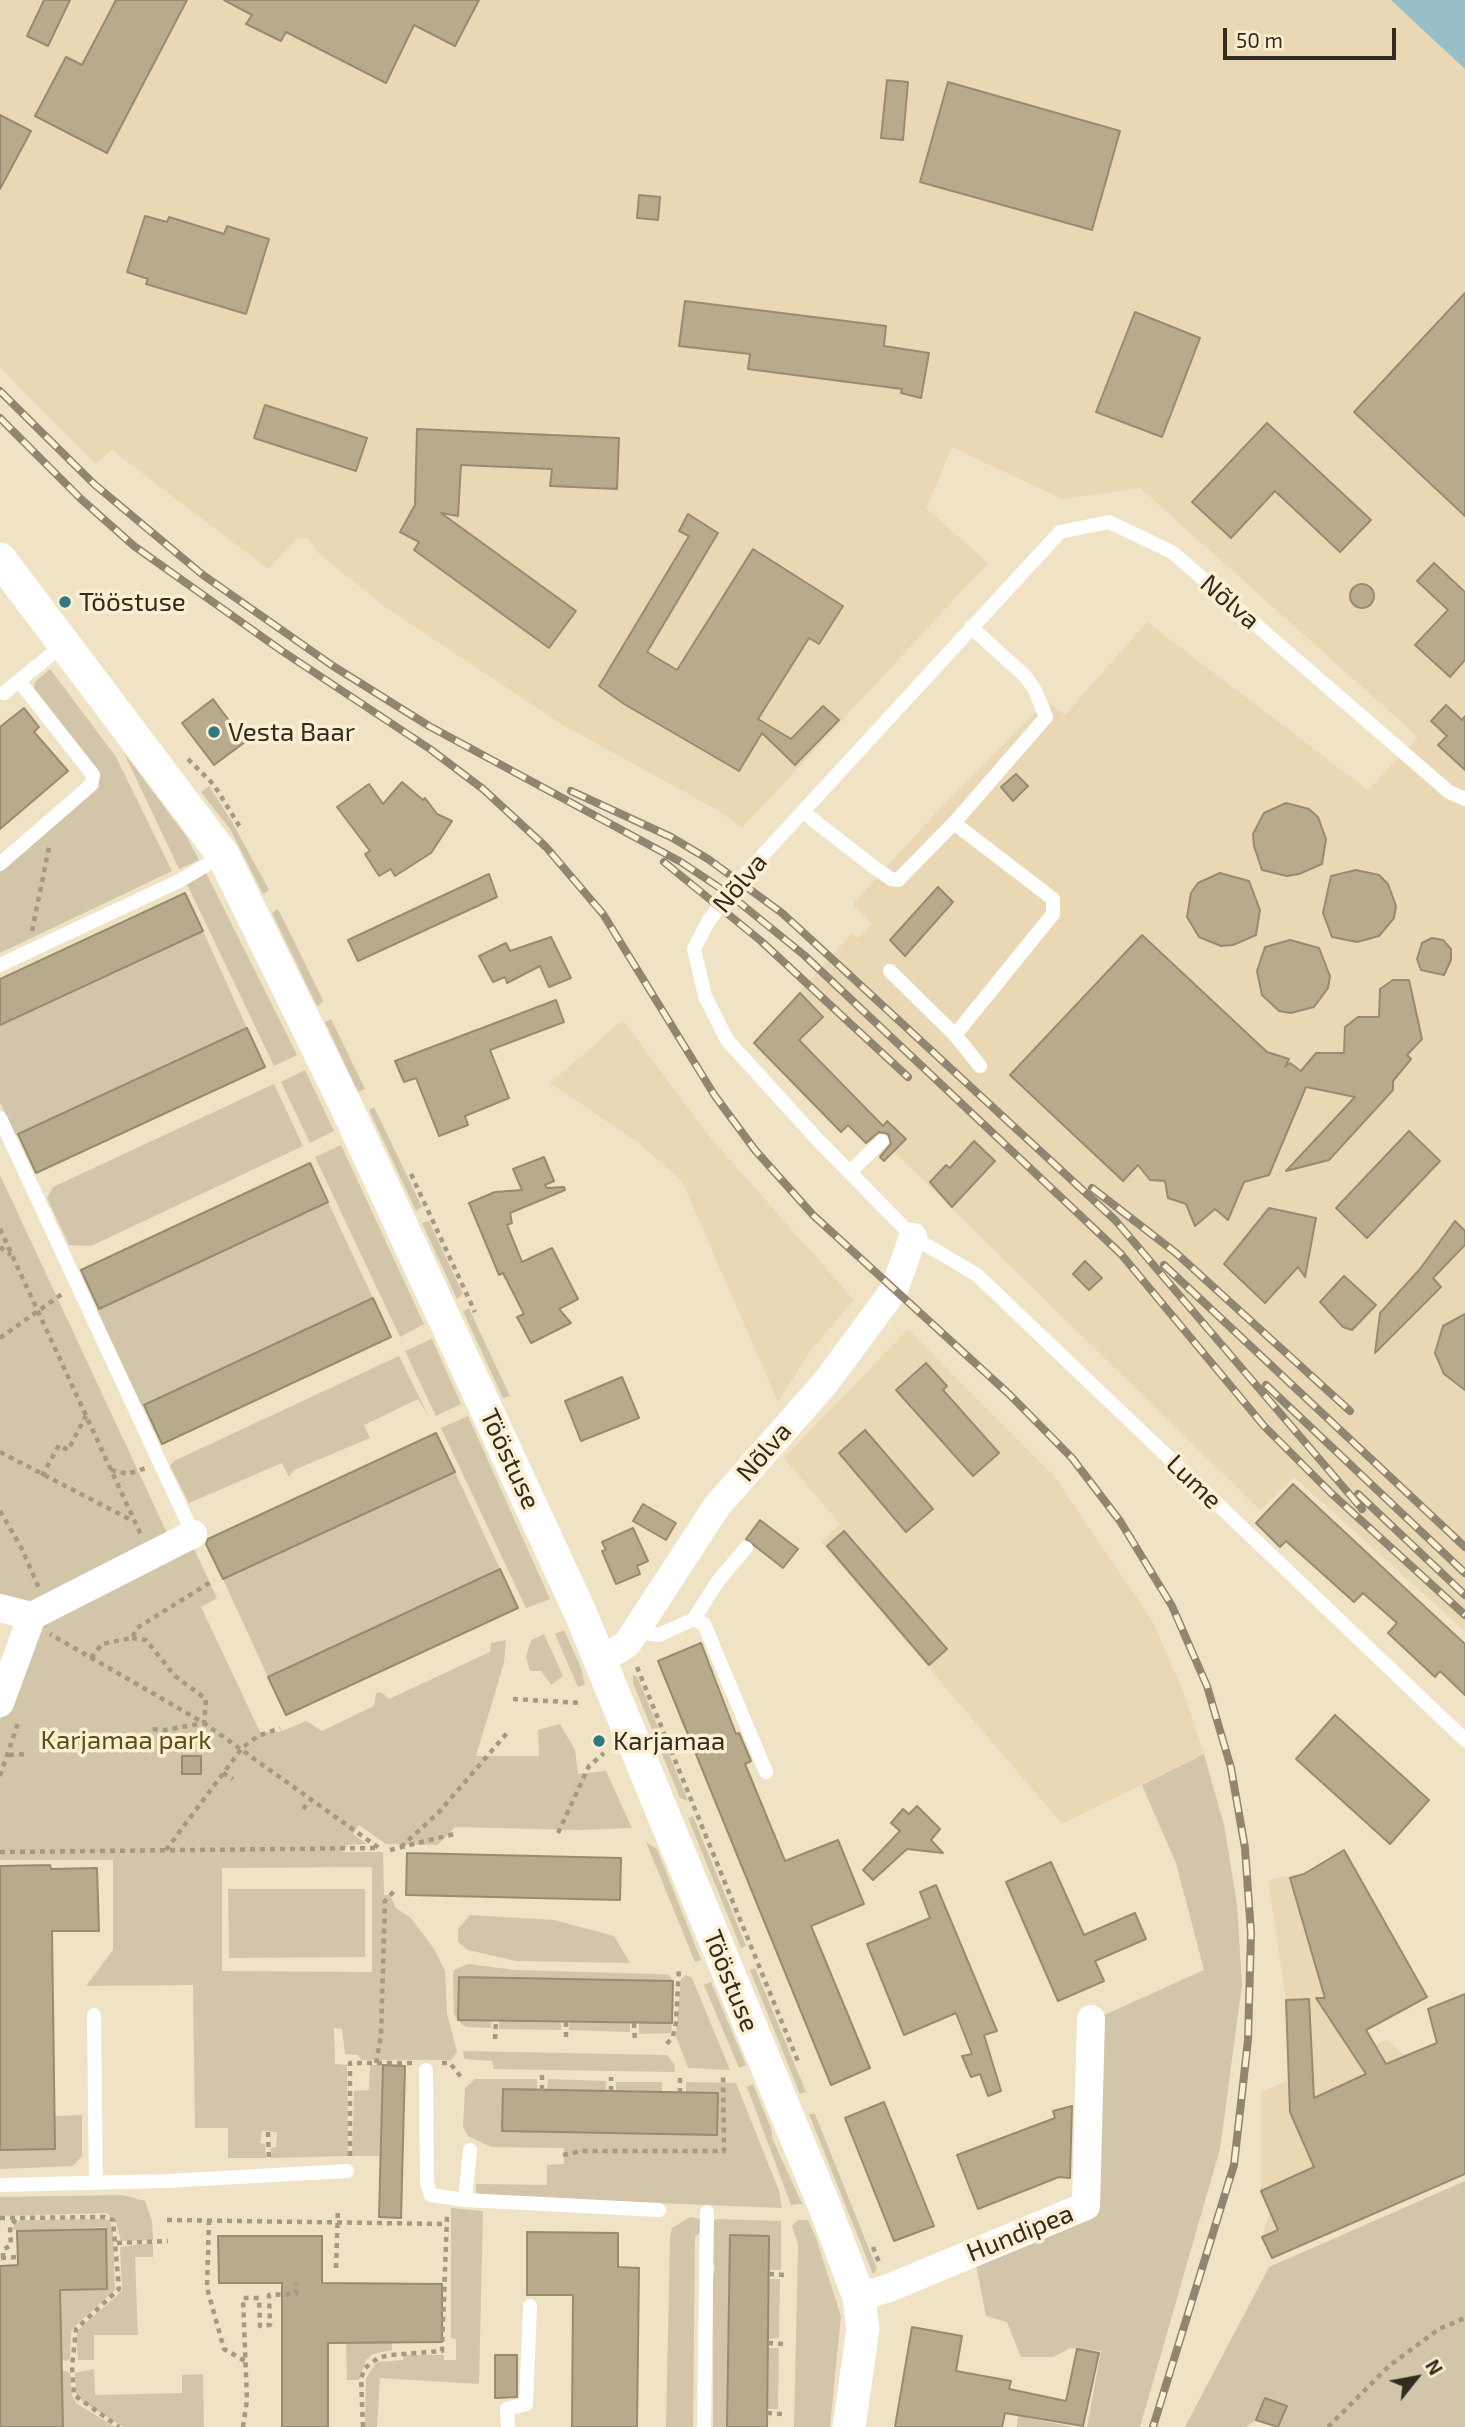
<!DOCTYPE html>
<html>
<head>
<meta charset="utf-8">
<style>
  body { margin:0 }
  #map { position:relative; width:1465px; height:2427px; overflow:hidden; background:#f0e2c5; font-family:"Exo 2",sans-serif }
  canvas { display:block }
  .north { position:absolute; left:1381px; top:2343px; width:70px; height:70px; -webkit-text-stroke:5px #fdefd2; paint-order:stroke; rotate:59deg; font-size:19px; font-weight:700; line-height:28px; text-align:center; color:#312c20 }
  .north::after { content:''; display:block; margin:auto; width:24px; height:32px; background:#312c20; clip-path:polygon(50% 0,100% 100%,50% 72%,0 100%) }
  .scale { position:absolute; left:1223px; top:28px; width:173px; height:32px; box-sizing:border-box; border:4px solid #312c20; border-top:0; padding-left:9px; font-size:21px; line-height:24px; white-space:nowrap; color:#312c20; -webkit-text-stroke:5px #fdefd2; paint-order:stroke }
</style>
</head>
<body>
<div id="map">
<canvas width="1465" height="2427"></canvas>
<div class="north">N</div>
<div class="scale">50 m</div>
</div>
<script>
const c = document.querySelector('canvas').getContext('2d');
c.lineJoin = 'round';
function paint(path, color) { c.fillStyle = color; c.fill(path, 'evenodd'); }
const toPath = rows => new Path2D(rows.map(r => 'M' + r).join(''));
function strokePath(path, color, width, dash) { c.strokeStyle = color; c.lineWidth = width; c.lineCap = dash ? 'butt' : 'round'; c.setLineDash(dash || []); c.stroke(path); }
function label(font, color, halo, rows, align = 'center') {
  c.font = font + ' "Exo 2",sans-serif'; c.lineWidth = 7; c.setLineDash([]); c.textBaseline = 'middle'; c.strokeStyle = halo; c.fillStyle = color; for (const [text, x, y, turn = 0] of rows) {
    c.save(); c.translate(x, y); c.rotate((+turn || 0) * Math.PI / 180); c.textAlign = isNaN(turn) ? turn : align; if (halo) c.strokeText(text, 0, 0); c.fillText(text, 0, 0); c.restore();
  }
}
paint(toPath([
  [0,0,1391,0,1465,69,1465,1631,1294,1477,1260,1510,894,1152,884,1161,859,1136,864,1131,854,1120,841,1132,754,1043,852,933,858,938,872,924,853,904,943,805,1047,701,1065,715,1147,622,1368,790,1418,737,1140,488,1062,499,952,447,926,508,988,563,742,828,719,811,563,725,384,606,318,553,308,538,298,538,268,569,112,450,95,464,0,367],
  [623,1020,708,1135,854,1300,811,1350,778,1402,682,1181,640,1144,550,1083],
  [908,1329,1054,1476,1152,1620,1185,1696,1204,1754,1062,1824,821,1542,840,1524,784,1458],
  [1312,1871,1357,2016,1375,2045,1387,2040,1423,2071,1465,2055,1465,2174,1272,2258,1262,2237,1270,2212,1261,2191,1261,2092,1289,2080,1286,2000,1268,1880]
]), '#ead8b4');
paint(toPath([
  [50,669,116,757,172,871,0,953,0,872,99,787,99,771,34,688,35,682],
  [124,753,186,836,199,860,179,869],
  [209,786,231,820,269,890,263,894,230,829,201,792],
  [206,873,297,1055,274,1066,186,882],
  [278,909,321,996,323,1002,317,1006,272,913],
  [203,931,247,1028,15,1136,0,1102,0,1025],
  [331,1019,365,1089,358,1092,325,1022],
  [305,1070,334,1131,310,1143,281,1082],
  [274,1084,303,1146,91,1246,69,1245,47,1198,53,1187],
  [374,1107,422,1207,416,1211,369,1110],
  [341,1145,424,1324,400,1337,315,1157],
  [0,1175,167,1533,194,1549,217,1598,201,1607,260,1732,280,1732,306,1721,322,1731,374,1706,376,1693,381,1692,389,1699,490,1652,491,1643,506,1640,504,1663,476,1756,539,1756,538,1730,560,1724,575,1750,578,1774,606,1771,632,1828,577,1830,455,1827,438,1845,386,1844,359,1825,353,1834,367,1844,347,1845,342,1852,383,1852,384,1895,390,1895,396,1908,411,1918,434,1949,445,1971,447,2013,457,2052,451,2060,361,2060,358,2055,345,2054,342,2029,334,2028,335,2064,347,2065,348,2156,271,2158,271,2148,276,2147,277,2132,262,2131,260,2143,265,2144,266,2158,228,2158,228,2128,195,2128,193,1985,86,1986,113,1950,113,1860,0,1860,0,1720,34,1638,38,1640,46,1620,0,1596],
  [372,1867,372,1972,222,1971,222,1868],
  [328,1202,373,1298,142,1406,97,1310],
  [429,1221,463,1294,457,1299,422,1223],
  [469,1308,479,1330,510,1396,503,1398,463,1311],
  [432,1339,461,1404,436,1416,405,1351],
  [399,1356,429,1417,418,1399,364,1425,370,1438,294,1470,289,1477,282,1463,189,1503,170,1466,174,1461],
  [468,1416,550,1599,526,1608,441,1428],
  [455,1472,500,1569,268,1677,223,1579],
  [564,1630,581,1668,585,1685,578,1687,555,1634],
  [544,1634,563,1676,551,1685,541,1671,530,1671,526,1657,531,1640],
  [633,1674,638,1678,688,1801,680,1798,633,1683],
  [1204,1754,1224,1825,1237,1904,1242,1985,1220,2149,1140,2427,1087,2427,1101,2351,1070,2348,1053,2357,1021,2357,1007,2322,986,2316,976,2265,1088,2216,1102,2016,1204,1970,1176,1863,1142,1785],
  [693,1816,746,1946,741,1948,688,1818],
  [646,1842,657,1849,701,1960,695,1962],
  [228,1889,365,1889,365,1957,229,1958],
  [470,1915,554,1920,614,1936,630,1963,516,1961,468,1950,458,1942,458,1929],
  [468,1964,515,1970,657,1974,669,1975,673,1981,459,1977,458,2019,492,2020,491,2028,467,2027,462,2025,458,2020,454,2014,453,1976,454,1970],
  [755,1968,806,2092,800,2094,750,1970],
  [686,1975,692,1978,730,2070,688,2068,676,2036,681,1979],
  [711,1982,746,2065,739,2068,704,1985],
  [499,2020,561,2021,561,2030,499,2029],
  [570,2021,630,2023,630,2032,569,2030],
  [639,2023,672,2023,671,2033,639,2034],
  [463,2051,667,2055,674,2064,675,2072,494,2069,492,2061,464,2059],
  [370,2065,383,2065,380,2156,352,2156,354,2091,369,2090],
  [475,2079,537,2079,537,2090,503,2089,502,2131,717,2135,718,2093,686,2093,686,2082,736,2083,779,2191,782,2208,481,2196,476,2192,476,2184,547,2185,547,2165,564,2164,564,2148,491,2147,468,2136,463,2127,465,2088],
  [548,2079,606,2081,606,2091,547,2090],
  [616,2082,662,2082,662,2092,616,2091],
  [753,2084,772,2131,772,2138,802,2204,791,2205,747,2087],
  [809,2114,815,2114,877,2269,873,2274],
  [82,2115,82,2156,73,2166,0,2169,0,2150,55,2149,55,2116],
  [1465,2181,1465,2427,1278,2427,1287,2406,1266,2398,1256,2420,1246,2427,1185,2427,1269,2267],
  [123,2195,145,2201,152,2221,153,2240,121,2241,116,2223,107,2213,0,2216,0,2197],
  [451,2208,483,2211,479,2384,380,2378,377,2427,365,2427,366,2378,377,2362,403,2360,404,2355,444,2355,444,2360,456,2360,456,2339,451,2338],
  [690,2217,700,2219,704,2230,695,2237,693,2427,666,2427,670,2237,672,2228],
  [105,2219,110,2221,113,2233,115,2290,75,2326,71,2331,70,2358,68,2361,61,2360,60,2290,107,2289,106,2227,17,2231,13,2229,14,2224,21,2220],
  [717,2219,781,2221,781,2270,769,2270,769,2236,730,2236,727,2427,713,2427,713,2279,715,2266,712,2261,713,2221],
  [798,2220,808,2220,816,2238,841,2316,830,2427,794,2427,798,2244,792,2226],
  [153,2243,153,2257,135,2257,138,2335,94,2335,94,2360,78,2360,76,2337,79,2329,122,2291,120,2247],
  [769,2279,780,2279,779,2338,768,2339],
  [392,2342,392,2350,373,2354,366,2360,359,2380,347,2380,346,2343],
  [768,2348,779,2348,778,2409,767,2409],
  [94,2369,95,2395,182,2393,182,2375,203,2374,204,2427,123,2427,83,2402,76,2394,75,2373],
  [62,2370,70,2373,72,2395,76,2403,115,2427,63,2427],
  [1018,2416,1074,2427,1017,2427]
]), '#d2c5aa');
paint(toPath([
  [1391,0,1465,0,1465,69,1394,3]
]), '#97bfc7');
const building = toPath([
  [44,0,70,0,48,46,27,36,44,0],
  [116,0,187,0,107,153,35,116,66,57,82,65,116,0],
  [224,0,479,0,455,46,414,25,386,83,286,32,281,41,246,24,252,15,224,0],
  [887,80,908,82,903,140,881,138,887,80],
  [948,82,1120,131,1092,230,920,182,948,82],
  [0,115,31,131,0,189,0,115],
  [639,195,660,197,658,220,637,218,639,195],
  [145,216,167,222,169,217,224,234,227,226,269,239,246,314,146,284,148,279,127,272,145,216],
  [1465,293,1465,516,1354,412,1465,293],
  [685,301,886,326,884,346,929,353,921,398,901,393,902,389,748,369,750,354,679,346,685,301],
  [1135,312,1200,338,1162,437,1096,412,1135,312],
  [265,405,367,438,356,471,254,438,265,405],
  [1267,423,1371,520,1340,552,1275,491,1231,538,1192,502,1267,423],
  [417,429,619,438,617,489,550,486,552,469,461,465,458,516,441,513,576,611,549,648,414,550,419,542,400,532,415,505,417,429],
  [688,514,718,533,647,652,677,670,753,549,843,606,819,644,809,638,758,719,791,739,823,706,839,720,795,765,762,733,739,771,624,704,599,686,689,536,679,531,688,514],
  [1434,563,1465,592,1465,660,1450,677,1415,645,1448,610,1417,581,1434,563],
  '1350 596a12 12 0 1 1 24 0a12 12 0 1 1-24 0Z',
  [213,699,245,742,214,765,182,723,213,699],
  [1446,705,1462,720,1465,716,1465,770,1438,745,1447,736,1431,721,1446,705],
  [24,708,39,727,34,732,68,771,0,829,0,727,24,708],
  [1016,774,1028,786,1013,801,1001,787,1016,774],
  [402,782,423,800,425,798,437,814,452,821,431,853,395,876,391,869,379,876,365,854,370,851,337,807,369,784,383,804,402,782],
  [1286,803,1309,809,1318,817,1326,839,1322,864,1299,874,1287,876,1262,870,1254,846,1253,834,1264,813,1286,803],
  [1356,870,1379,875,1388,884,1396,906,1394,918,1379,936,1357,942,1332,937,1323,913,1331,876,1356,870],
  [1220,873,1249,881,1260,910,1256,935,1233,945,1221,946,1199,937,1187,917,1191,893,1198,883,1220,873],
  [489,874,497,897,358,961,348,940,489,874],
  [938,887,953,902,905,956,890,940,938,887],
  [185,893,203,931,0,1025,0,979,185,893],
  [1142,935,1267,1052,1289,1059,1285,1067,1290,1063,1301,1071,1316,1053,1344,1053,1345,1027,1358,1017,1379,1017,1380,989,1393,980,1409,980,1422,1039,1407,1055,1411,1059,1393,1081,1393,1090,1329,1160,1286,1171,1355,1097,1306,1087,1269,1175,1244,1182,1228,1220,1215,1209,1195,1226,1186,1204,1168,1198,1165,1181,1150,1180,1138,1165,1123,1181,1010,1075,1142,935],
  [551,937,571,978,549,987,540,966,507,983,505,977,493,982,479,956,506,943,510,951,551,937],
  [1432,938,1443,940,1451,949,1451,960,1444,975,1421,970,1417,959,1422,943,1432,938],
  [1290,940,1319,948,1330,976,1328,988,1314,1007,1291,1013,1279,1011,1262,995,1257,971,1265,947,1290,940],
  [800,993,823,1017,799,1040,883,1126,887,1121,906,1139,884,1161,880,1157,891,1144,888,1134,879,1132,866,1143,848,1125,841,1132,754,1043,800,993],
  [556,1000,564,1022,490,1050,509,1098,465,1116,468,1125,439,1136,416,1078,404,1082,395,1061,556,1000],
  [247,1028,265,1067,36,1173,18,1134,247,1028],
  [1409,1131,1440,1161,1367,1238,1336,1208,1409,1131],
  [974,1141,995,1161,952,1207,930,1182,946,1165,950,1168,974,1141],
  [544,1157,554,1181,545,1185,547,1188,564,1187,565,1190,510,1213,512,1223,507,1225,522,1262,552,1248,578,1299,559,1309,571,1323,531,1343,517,1317,524,1314,503,1273,499,1275,469,1203,495,1192,522,1190,513,1169,544,1157],
  [310,1163,328,1202,99,1309,81,1270,310,1163],
  [1269,1208,1316,1218,1305,1277,1298,1267,1265,1303,1224,1264,1269,1208],
  [1455,1221,1465,1231,1465,1245,1433,1278,1441,1287,1375,1353,1380,1313,1420,1269,1455,1221],
  [1085,1261,1102,1278,1089,1290,1073,1274,1085,1261],
  [1344,1276,1376,1305,1352,1330,1343,1327,1320,1302,1344,1276],
  [373,1298,391,1337,162,1444,144,1405,373,1298],
  [1465,1314,1465,1390,1444,1374,1435,1353,1443,1326,1465,1314],
  [926,1363,947,1386,943,1390,999,1453,973,1476,896,1390,926,1363],
  [622,1377,639,1418,581,1441,565,1401,622,1377],
  [865,1430,933,1509,906,1532,839,1453,865,1430],
  [436,1433,455,1472,223,1579,206,1544,208,1539,436,1433],
  [1293,1484,1465,1644,1465,1695,1440,1671,1435,1677,1388,1633,1397,1623,1363,1593,1354,1602,1286,1541,1280,1547,1256,1523,1293,1484],
  [643,1504,676,1523,666,1540,633,1521,643,1504],
  [760,1520,798,1549,783,1568,746,1539,760,1520],
  [633,1528,648,1561,637,1566,640,1574,616,1584,602,1551,606,1550,602,1542,633,1528],
  [844,1531,947,1649,929,1665,827,1546,844,1531],
  [500,1569,518,1608,286,1715,268,1677,500,1569],
  [701,1643,736,1734,739,1733,751,1761,745,1764,785,1861,838,1840,864,1904,811,1926,870,2068,831,2085,658,1661,701,1643],
  [1335,1715,1429,1800,1390,1844,1296,1759,1335,1715],
  [182,1756,201,1756,201,1774,182,1774,182,1756],
  [917,1806,940,1829,931,1840,943,1853,907,1849,873,1880,863,1870,900,1831,891,1823,903,1809,909,1814,917,1806],
  [1344,1850,1427,1997,1366,2030,1386,2064,1437,2043,1428,2009,1465,1994,1465,2174,1272,2258,1262,2237,1278,2230,1261,2191,1314,2167,1290,2112,1286,2000,1309,1999,1314,2098,1366,2074,1316,1998,1325,1998,1290,1878,1304,1874,1344,1850],
  [407,1853,621,1858,620,1900,406,1895,407,1853],
  [1051,1862,1084,1935,1135,1913,1146,1939,1095,1961,1104,1981,1058,2001,1006,1882,1051,1862],
  [50,1865,51,1869,97,1868,99,1931,52,1931,55,2149,0,2150,0,1866,50,1865],
  [936,1885,997,2031,984,2035,1001,2091,988,2096,980,2074,971,2077,962,2056,972,2054,956,2013,904,2035,867,1944,930,1918,920,1892,936,1885],
  [459,1977,673,1981,672,2023,458,2020,459,1977],
  [383,2065,405,2066,401,2218,379,2217,383,2065],
  [503,2089,718,2093,717,2135,502,2131,503,2089],
  [884,2102,934,2226,894,2241,845,2118,884,2102],
  [1072,2106,1070,2178,1059,2177,978,2209,957,2155,1055,2118,1053,2111,1072,2106],
  [106,2229,107,2289,60,2290,63,2427,0,2427,0,2266,18,2265,17,2231,106,2229],
  [527,2232,618,2233,618,2267,639,2268,637,2427,572,2427,573,2295,527,2295,527,2232],
  [730,2235,769,2236,767,2427,727,2427,730,2235],
  [218,2236,322,2236,322,2283,442,2284,442,2342,328,2343,328,2427,282,2427,282,2283,219,2283,218,2236],
  [912,2327,962,2336,956,2371,1011,2381,1009,2389,1066,2401,1077,2349,1099,2353,1083,2426,1005,2413,1002,2427,895,2427,912,2327],
  [495,2355,517,2355,517,2397,495,2398,495,2355],
  [1265,2398,1287,2406,1278,2427,1256,2420,1265,2398]
]);
paint(building, '#b8aa8c');
strokePath(building, '#988b70', 2);
strokePath(toPath([
  [188,759,214,785,240,827],
  [32,931,50,843],
  [411,1174,475,1312],
  [0,1229,141,1535],
  [0,1247,11,1255],
  [0,1338,62,1294],
  [0,1452,133,1521],
  [111,1470,128,1474,146,1468],
  [42,1476,59,1445,68,1450,86,1416],
  [0,1511,21,1547,39,1588],
  [132,1638,146,1640,175,1676,206,1699,204,1723,165,1730,151,1729],
  [91,1658,102,1644,132,1638,137,1628,214,1580],
  [637,1667,799,2064],
  [513,1699,582,1703],
  [9,1755,29,1754],
  [223,1773,233,1779],
  [0,1776,19,1720],
  [303,1809,312,1798],
  [558,1833,589,1766,604,1753],
  [401,1847,439,1812,507,1733],
  [166,1850,242,1748,258,1736,280,1728],
  [390,1850,454,1834],
  [0,1852,379,1848,204,1723,50,1634],
  [566,2022,566,2040],
  [634,2023,635,2042],
  [495,2039,496,2020],
  [667,2044,673,2036,676,2022,679,1968],
  [376,2063,381,2035,385,1901,396,1889],
  [442,2063,450,2063,461,2077],
  [542,2075,542,2090],
  [680,2078,680,2092],
  [611,2091,611,2077],
  [268,2132,269,2160],
  [563,2155,582,2151,724,2151,723,2075],
  [350,2156,350,2063,412,2063],
  [0,2218,17,2218],
  [167,2220,446,2224],
  [209,2220,207,2288,224,2349,245,2361],
  [117,2243,168,2241],
  [873,2247,880,2265],
  [1,2258,18,2257],
  [3,2258,3,2250,11,2245,10,2227,17,2218,105,2217,113,2220,119,2289,76,2329,72,2367,74,2395,119,2427],
  [336,2268,338,2208],
  [769,2274,786,2275],
  [768,2343,784,2344],
  [767,2413,783,2414],
  [243,2427,247,2400,243,2298,259,2298,260,2326,270,2325,269,2295,296,2294,296,2283],
  [363,2427,361,2378,365,2368,378,2358,390,2355,442,2351,447,2216],
  [1328,2427,1389,2366,1439,2329,1465,2318]
]), '#a49a84', 4.5, [5, 5]);
strokePath(toPath([
  [4,693,64,644],
  [1465,799,1449,792,1172,552,1109,522,1060,532,750,869,709,920,694,949,705,996,727,1040,818,1140,913,1237,977,1275,1465,1740],
  [803,812,875,868,891,879,898,880,954,823,1053,899,1053,914,955,1035,980,1066],
  [954,823,1046,717,1035,690,1025,676,971,627],
  [0,864,91,785,93,775,19,681],
  [0,965,181,880,223,855],
  [890,971,955,1035],
  [0,1118,193,1534],
  [851,1171,882,1141],
  [694,1619,718,1581,746,1548],
  [635,1632,659,1635,694,1619,704,1624,766,1772],
  [94,2015,96,2183],
  [426,2070,427,2184,431,2195,465,2200],
  [470,2150,465,2200,659,2210],
  [0,2185,166,2181,347,2171],
  [508,2427,507,2409,526,2404,530,2306],
  [704,2427,707,2212]
]), '#fff', 14);
strokePath(toPath([
  [0,1608,32,1616],
  [32,1616,193,1534],
  [602,1659,627,1644,717,1506,826,1382,894,1290,913,1237],
  [0,1703,32,1616],
  [859,2297,889,2288,1086,2206,1091,2019]
]), '#fff', 28);
strokePath(toPath([
  [0,559,223,855,346,1106,580,1612,824,2205,859,2297,863,2329,849,2427]
]), '#fff', 33);
const rail = toPath([
  [0,391,94,484,203,575,333,666,429,726,681,862,729,894,804,955,1121,1254,1264,1426,1331,1493,1465,1615],
  [0,418,81,499,134,546,282,651,430,749,483,789,546,847,603,914,715,1096,755,1150,813,1215,1010,1395,1072,1458,1120,1521,1172,1606,1207,1686,1231,1768,1245,1848,1251,1933,1248,2040,1234,2165,1153,2427],
  [571,791,671,837,708,859,782,913,830,957,1115,1220,1362,1509],
  [664,862,761,941,908,1077],
  [1092,1188,1176,1253,1350,1411],
  [1164,1265,1465,1547],
  [1266,1385,1465,1573],
  [1358,1494,1465,1595]
]);
strokePath(rail, '#8f8672', 8);
strokePath(rail, '#fdefd2', 5, [16]);
for (const [x, y, r, color] of [
  [65,602,7,"#327884"],
  [214,732,7,"#327884"],
  [599,1741,7,"#327884"]
]) { const dot = new Path2D(); dot.arc(x, y, r, 0, 2 * Math.PI); c.fillStyle = color; c.fill(dot); strokePath(dot, '#fdefd2', 2.5); }
label('26px', '#312c20', '#fdefd2', [
  ["Tööstuse",79,602],
  ["Vesta Baar",228,732],
  ["Karjamaa",613,1741]
], 'left');
label('26px', '#312c20', '#fdefd2', [
  ["Nõlva",1230,602,41],
  ["Nõlva",740,883,-50],
  ["Nõlva",764,1452,-49],
  ["Tööstuse",510,1459,65],
  ["Lume",1194,1482,44],
  ["Tööstuse",731,1981,68],
  ["Hundipea",1020,2233,-22]
]);
label('26px', '#614c18', '#fdefd2', [
  ["Karjamaa park",126,1740]
]);
</script>
</body>
</html>
